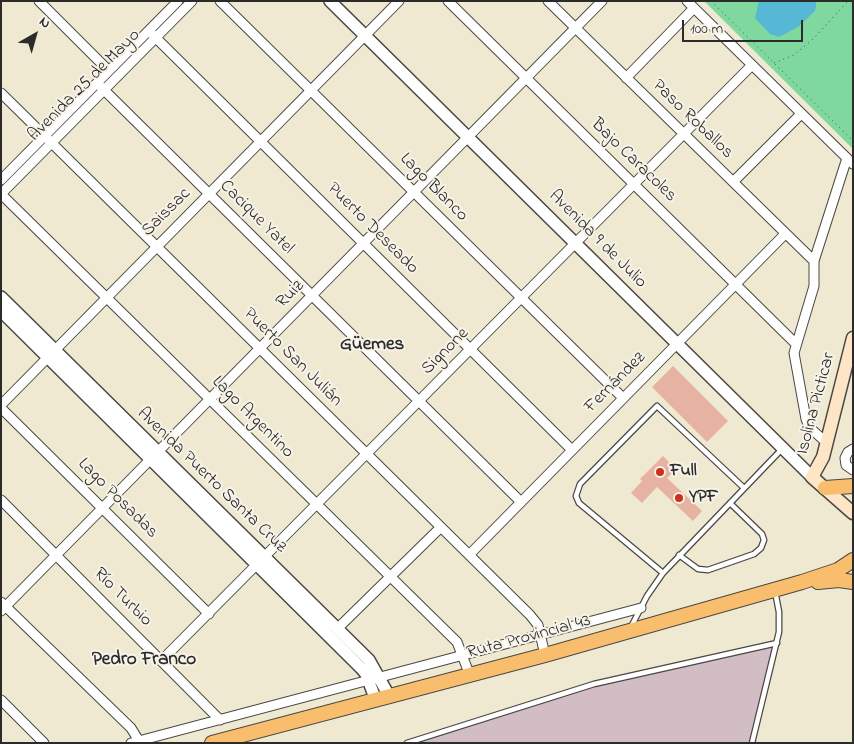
<!DOCTYPE html>
<html>
<head>
<meta charset="utf-8">
<style>
  body { margin:0 }
  #map { position:relative; width:854px; height:744px; overflow:hidden; background:#f0e9d2; font-family:"Indie Flower",sans-serif }
  canvas { display:block }
  .frame { position:absolute; inset:0; border:2px solid #2b2b2b; pointer-events:none }
  .north { position:absolute; left:10px; top:10px; width:50px; height:50px; -webkit-text-stroke:4px #f7f3e8; paint-order:stroke; rotate:38deg; font-size:14px; font-weight:700; line-height:20px; text-align:center; color:#2b2b2b }
  .north::after { content:''; display:block; margin:auto; width:18px; height:22px; background:#2b2b2b; clip-path:polygon(50% 0,100% 100%,50% 72%,0 100%) }
  .scale { position:absolute; left:682px; top:20px; width:121px; height:22px; box-sizing:border-box; border:2px solid #2b2b2b; border-top:0; padding-left:6px; font-size:15px; line-height:18px; white-space:nowrap; color:#2b2b2b; -webkit-text-stroke:4px #f7f3e8; paint-order:stroke }
</style>
</head>
<body>
<div id="map">
<canvas width="854" height="744"></canvas>
<div class="frame"></div>
<div class="north">N</div>
<div class="scale">100 m</div>
</div>
<script>
const c = document.querySelector('canvas').getContext('2d');
c.lineJoin = 'round';
function paint(path, color) { c.fillStyle = color; c.fill(path, 'evenodd'); }
const toPath = rows => new Path2D(rows.map(r => 'M' + r).join(''));
function strokePath(path, color, width, dash) { c.strokeStyle = color; c.lineWidth = width; c.lineCap = dash ? 'butt' : 'round'; c.setLineDash(dash || []); c.stroke(path); }
function label(font, color, halo, rows, align = 'center') {
  c.font = font + ' "Indie Flower",sans-serif'; c.lineWidth = 4; c.setLineDash([]); c.textBaseline = 'middle'; c.strokeStyle = halo; c.fillStyle = color; for (const [text, x, y, turn = 0] of rows) {
    c.save(); c.translate(x, y); c.rotate((+turn || 0) * Math.PI / 180); c.textAlign = isNaN(turn) ? turn : align; if (halo) c.strokeText(text, 0, 0); c.fillText(text, 0, 0); c.restore();
  }
}
paint(toPath([
  [777,643,752,743,407,743,594,684]
]), '#d2bdc5');
paint(toPath([
  [704,1,853,1,853,149]
]), '#7fd99f');
paint(toPath([
  [759,1,816,1,816,6,815,11,798,27,779,37,770,34,755,18]
]), '#57b8d5');
paint(toPath([
  [673,366,728,421,707,442,652,387],
  [663,456,676,469,667,478,702,511,693,521,657,487,642,503,631,493,642,481,640,479]
]), '#e6b2a2');
const service = toPath([
  [679,555,698,569,708,570,754,554,761,548,764,540,762,534,730,503],
  [663,573,579,503,576,496,580,484,657,406,744,488],
  [631,627,647,596,663,573,782,449],
  [407,743,594,684,777,643],
  [752,743,779,632,779,612,775,591]
]);
const minor = toPath([
  [39,1,109,71],
  [220,1,623,398],
  [448,1,796,344],
  [548,1,814,261],
  [687,1,853,164],
  [149,31,572,450],
  [626,78,694,8],
  [97,83,521,502],
  [1,93,530,615,538,625,545,655],
  [1,180,178,1],
  [733,182,801,114],
  [1,194,457,642,469,673],
  [1,194,192,1],
  [1,405,399,1],
  [1,408,209,614],
  [827,443,809,427,806,419,794,353,814,286,814,261,847,158],
  [853,449,848,452,845,458,846,465,853,470],
  [1,500,220,720],
  [469,555,785,234],
  [1,602,131,728,139,741],
  [1,611,602,1],
  [337,629,441,527],
  [161,661,752,65],
  [1,700,44,743],
  [131,743,641,608]
]);
const tertiary = toPath([
  [330,1,812,477],
  [1,297,369,660,388,694],
  [1,311,361,668,366,674,375,698]
]);
const secondary = toPath([
  [853,338,823,457,812,477,853,513]
]);
const primary = toPath([
  [825,488,853,486],
  [818,582,839,580,853,582],
  [212,743,545,655,802,582,838,570,853,560]
]);
strokePath(service, '#494844', 7);
strokePath(minor, '#494844', 11);
strokePath(tertiary, '#494844', 14);
strokePath(secondary, '#494844', 15);
strokePath(primary, '#494844', 16);
strokePath(toPath([
  [711,1,853,141],
  [774,63,794,55,813,39,848,1]
]), '#494844', 1, [1, 4]);
strokePath(service, '#fff', 4.5);
strokePath(minor, '#fff', 9);
strokePath(tertiary, '#fff', 11);
strokePath(secondary, '#fde5c5', 12);
strokePath(primary, '#f9be6d', 14);
for (const [x, y, r, color] of [
  [660,472,5,"#c8321e"],
  [679,498,5,"#c8321e"]
]) { const dot = new Path2D(); dot.arc(x, y, r, 0, 2 * Math.PI); c.fillStyle = color; c.fill(dot); strokePath(dot, '#f7f3e8', 2); }
label('18px', '#2b2b2b', '#f7f3e8', [
  ["Avenida 25 de Mayo",85,86,-45],
  ["Paso Roballos",692,120,44],
  ["Bajo Caracoles",633,161,44],
  ["Lago Blanco",433,188,45],
  ["Saissac",167,213,-45],
  ["Cacique Yatel",256,218,45],
  ["Puerto Deseado",372,229,45],
  ["Avenida 9 de Julio",597,240,45],
  ["Ruiz",291,295,-45],
  ["Signone",446,352,-45],
  ["Puerto San Julián",292,358,45],
  ["Fernández",616,383,-45],
  ["Isolina Picticar",817,404,-75],
  ["Lago Argentino",252,418,45],
  ["Avenida Puerto Santa Cruz",211,481,44],
  ["Lago Posadas",117,499,45],
  ["Río Turbio",122,598,45],
  ["Ruta Provincial 43",529,638,-15]
]);
label('bold 18px', '#2b2b2b', '#f7f3e8', [
  ["Full",670,472],
  ["YPF",689,498]
], 'left');
label('bold 19px', '#2b2b2b', '#f7f3e8', [
  ["Güemes",372,346],
  ["Pedro Franco",144,661]
]);
</script>
</body>
</html>
